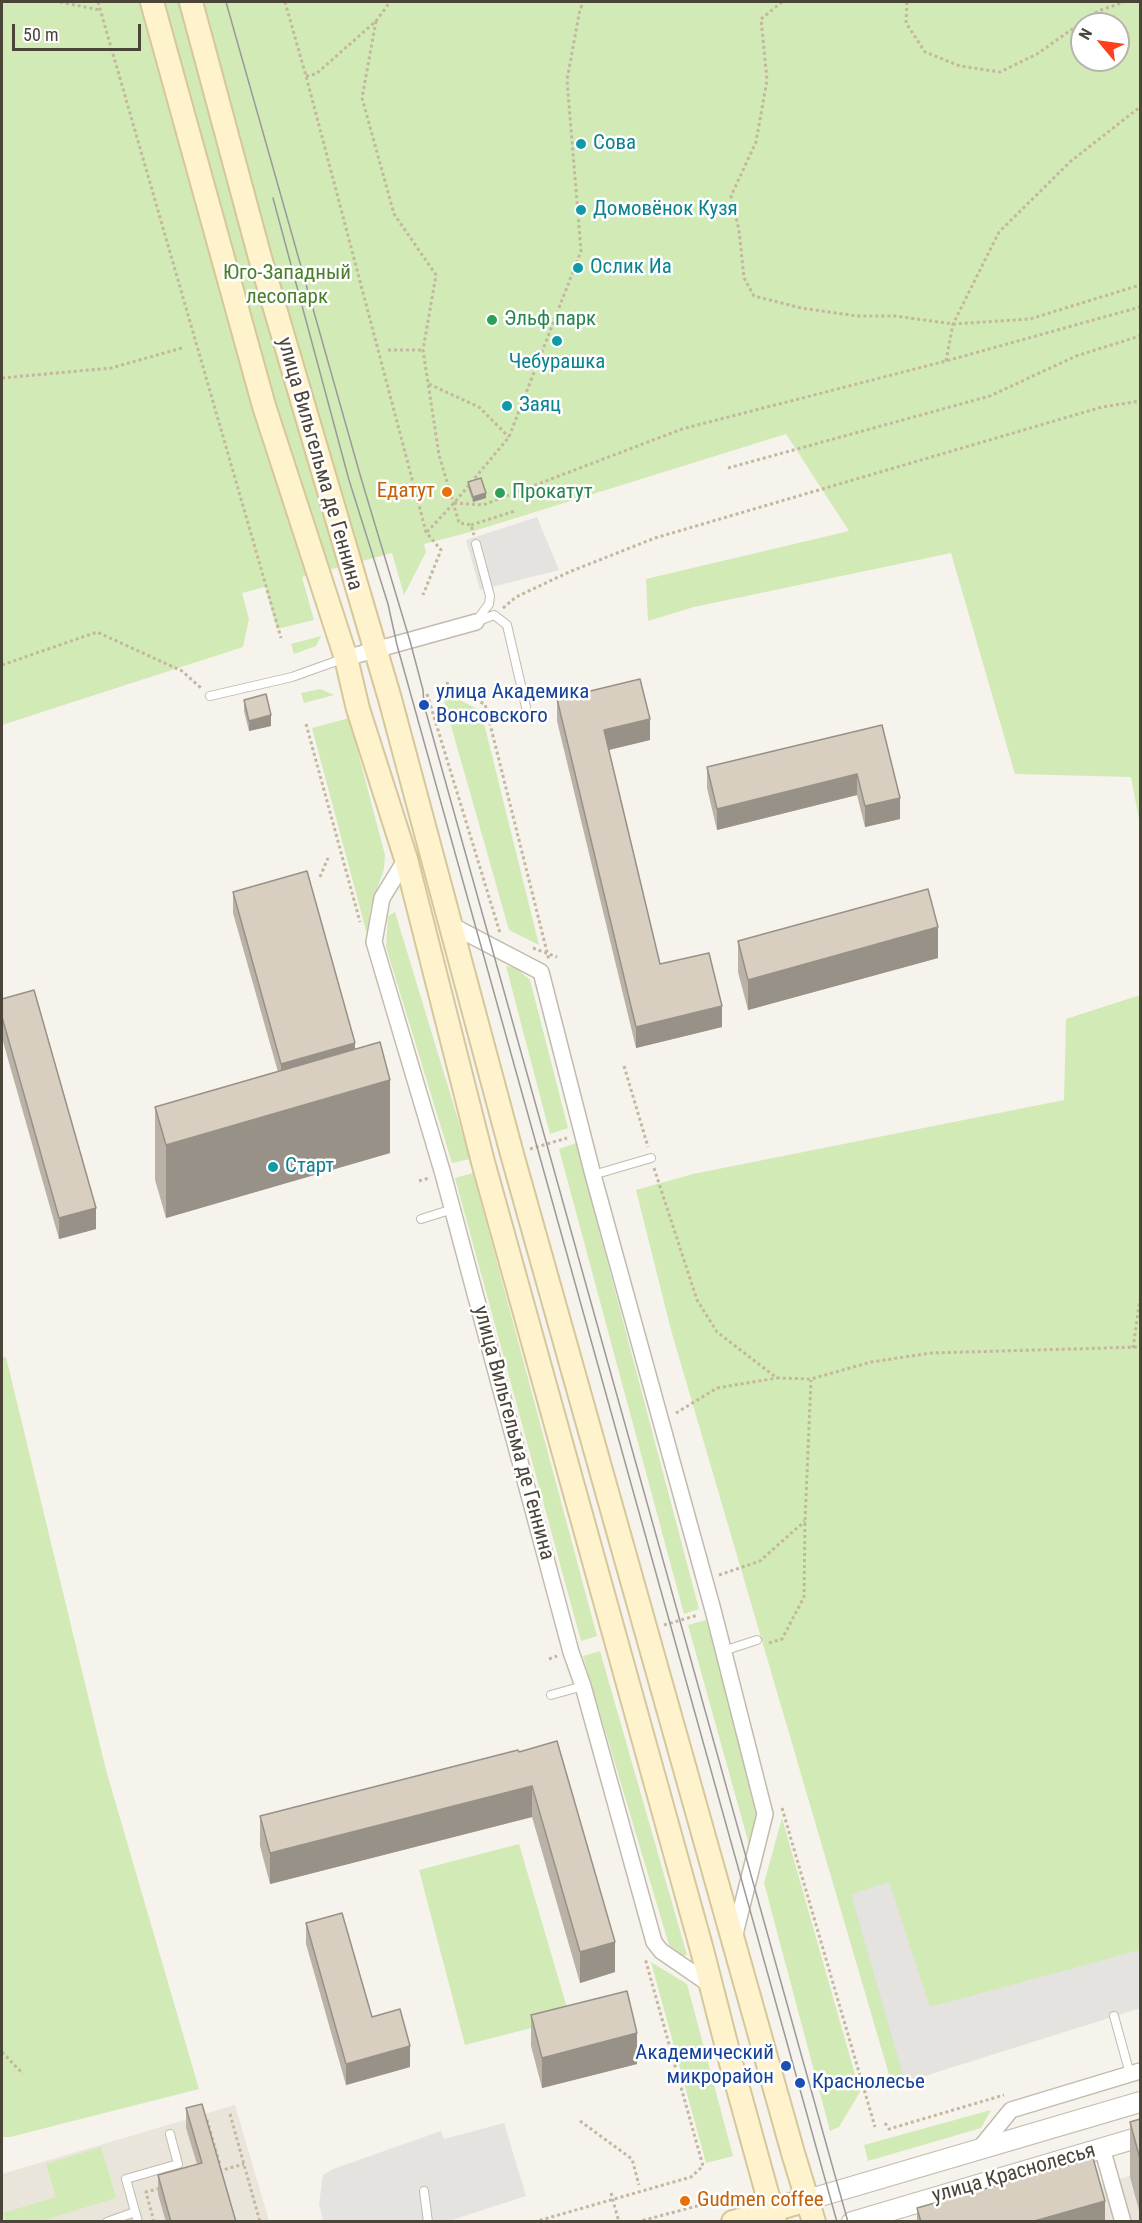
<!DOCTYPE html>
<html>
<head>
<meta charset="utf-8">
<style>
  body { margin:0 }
  #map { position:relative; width:1142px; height:2223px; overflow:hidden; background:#f6f3ec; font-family:"Roboto Condensed",sans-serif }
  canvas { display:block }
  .frame { position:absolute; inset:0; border:3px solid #4b4439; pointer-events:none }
  .north { position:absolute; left:1070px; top:12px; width:60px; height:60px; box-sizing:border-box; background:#fff; border:2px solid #b7b4b0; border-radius:50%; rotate:299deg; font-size:16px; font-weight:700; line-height:24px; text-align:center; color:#4b4439 }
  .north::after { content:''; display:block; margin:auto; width:21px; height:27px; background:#fc3f1d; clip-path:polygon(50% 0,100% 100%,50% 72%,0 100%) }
  .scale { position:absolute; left:12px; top:24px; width:129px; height:27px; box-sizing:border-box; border:3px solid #4b4439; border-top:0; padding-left:8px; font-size:18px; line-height:21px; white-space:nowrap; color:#4b4439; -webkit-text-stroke:4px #fff; paint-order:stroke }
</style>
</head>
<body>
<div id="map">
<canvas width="1142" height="2223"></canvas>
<div class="frame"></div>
<div class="north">N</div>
<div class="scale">50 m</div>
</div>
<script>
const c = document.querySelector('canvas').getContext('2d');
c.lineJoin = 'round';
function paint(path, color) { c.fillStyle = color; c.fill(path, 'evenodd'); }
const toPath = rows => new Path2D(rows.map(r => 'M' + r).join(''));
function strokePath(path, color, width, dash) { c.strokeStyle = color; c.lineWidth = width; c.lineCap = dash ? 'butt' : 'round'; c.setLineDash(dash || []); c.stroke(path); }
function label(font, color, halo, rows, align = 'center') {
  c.font = font + ' "Roboto Condensed",sans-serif'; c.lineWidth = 5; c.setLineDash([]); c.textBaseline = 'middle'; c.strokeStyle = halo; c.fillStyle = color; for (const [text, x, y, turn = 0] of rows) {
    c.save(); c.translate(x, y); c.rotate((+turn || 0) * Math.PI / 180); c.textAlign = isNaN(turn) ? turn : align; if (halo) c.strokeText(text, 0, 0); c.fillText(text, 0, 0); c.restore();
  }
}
paint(toPath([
  [235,2105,269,2221,2,2222,2,2174],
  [1140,2173,1140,2221,967,2221]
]), '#eae5da');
paint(toPath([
  [2,2,1140,2,1140,825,1131,777,1015,774,951,553,694,607,648,621,646,579,849,531,786,434,474,531,424,544,426,552,404,595,392,553,302,577,314,620,277,629,265,587,242,593,249,619,243,647,2,725],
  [1082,24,1118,24,1118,60,1082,60],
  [321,636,316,646,294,654,291,644],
  [320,689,334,695,304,703,301,693],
  [452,696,481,711,539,945,509,930,444,701],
  [349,718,385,855,384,869,370,910,368,938,312,728],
  [395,912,470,1159,452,1163,386,947,388,916],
  [506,966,515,967,530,980,568,1128,550,1134],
  [1140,995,1140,2008,905,2082,890,2078,671,1330,636,1190,693,1174,1064,1100,1066,1019],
  [576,1143,699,1609,684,1614,559,1149],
  [473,1173,597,1636,581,1641,455,1178],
  [6,1357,106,1770,199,2089,10,2137,2,2137,2,1358],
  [706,1620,759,1808,750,1848,688,1625],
  [600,1651,687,1955,682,1956,669,1945,583,1656],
  [782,1818,860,2092,839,2127,830,2131,764,1883],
  [519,1844,570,2018,465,2045,419,1870],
  [651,1962,687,1984,733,2156,706,2163],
  [991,2110,981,2128,868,2161,864,2145],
  [101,2147,116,2198,41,2221,6,2221,3,2213,56,2197,46,2164]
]), '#d2eab5');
paint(toPath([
  [537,517,559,570,480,590,466,540],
  [889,1882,930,2007,1140,1950,1140,2008,905,2082,851,1894],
  [504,2123,526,2196,446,2222,323,2221,319,2204,323,2175,333,2169,441,2131,444,2139]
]), '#e5e3e0');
const service = toPath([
  [476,544,490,596,489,604,477,620],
  [476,622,494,615,507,625,526,707],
  [210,696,292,677,345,658],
  [593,1175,651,1158],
  [421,1219,453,1209],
  [723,1651,757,1640],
  [551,1695,583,1686],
  [1114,2016,1130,2074],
  [424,2191,428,2222],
  [107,2222,135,2212],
  [138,2222,126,2179,178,2164,170,2134]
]);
const minor = toPath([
  [346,658,476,622],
  [406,859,382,898,374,942,443,1174,571,1652,583,1686,654,1942,661,1951,712,1986],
  [451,925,541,972,593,1175,713,1610,765,1814,734,1938],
  [980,2148,1011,2110,1140,2071],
  [1102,2148,1123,2222]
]);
const tertiary = toPath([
  [807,2200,1140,2102],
  [852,2222,1140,2137]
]);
const secondary = toPath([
  [152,2,264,406,346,658,358,709,406,859,483,1162,702,1950,731,2063,775,2222],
  [191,2,259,254,390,699,512,1154,793,2153,814,2222],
  [733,2222,807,2200]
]);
strokePath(service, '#c2bbae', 10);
strokePath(minor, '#c2bbae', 18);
strokePath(tertiary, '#c2bbae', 22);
strokePath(secondary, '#d6c79b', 26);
strokePath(toPath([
  [60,2,100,10],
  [98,2,281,638],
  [285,2,306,76,426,532,441,550,423,595],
  [782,2,761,19,767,80,756,142,731,196,739,230,744,278,754,296,801,308,857,316,895,316,953,324,1030,319,1140,285],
  [907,2,906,23,925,52,960,66,1000,72,1037,54,1098,11,1124,2],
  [376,21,362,98,394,214,436,275,423,350,439,455,459,523,471,525,474,535],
  [306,76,316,74,376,21,390,2],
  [388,350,423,350],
  [946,361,953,324,999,232,1071,161,1140,107],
  [2,378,111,368,182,348],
  [429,384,479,407,509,437],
  [728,468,990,396,1076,356,1140,336],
  [454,503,483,505,682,429,946,361,1140,307],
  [471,525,515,511],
  [427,532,454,503,509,437,581,251,567,80,580,9,584,2],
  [503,608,516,597,569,572,655,538,1102,407,1140,401],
  [2,665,97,632,182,671,201,688],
  [447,682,449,690,485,704,549,960],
  [427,694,500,933],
  [306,724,360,922],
  [320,877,328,858],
  [533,948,557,957],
  [624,1066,648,1147],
  [530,1149,567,1138],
  [654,1168,697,1300,717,1332,777,1378,811,1379,871,1362,931,1353,1140,1347],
  [419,1181,429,1178],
  [1133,1348,1140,1299],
  [676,1413,717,1388,777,1378],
  [719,1575,760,1561,805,1521],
  [664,1625,698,1615],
  [769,1643,782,1639,804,1597,805,1521,811,1380],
  [549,1659,557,1656],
  [782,1808,875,2127],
  [2,2052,23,2074],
  [230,2114,260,2222],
  [207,2120,220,2165],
  [580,2121,632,2159,639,2185],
  [885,2123,889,2129,1004,2095],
  [219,2171,244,2164],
  [611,2193,619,2222],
  [154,2222,146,2192,161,2188],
  [534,2222,691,2177,703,2166,645,1958],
  [637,2222,712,2202]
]), '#c4b79f', 3, [3, 3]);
strokePath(service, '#fff', 8);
strokePath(minor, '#fff', 15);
strokePath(tertiary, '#fff', 20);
strokePath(secondary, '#fff3cd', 22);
strokePath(toPath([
  [226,2,361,478,410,641,423,690,424,705,848,2222],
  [273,198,349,480,388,604,397,645,837,2222]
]), '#9a9a9a', 1.5);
paint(toPath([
  [468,482,486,498,473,502,468,488],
  [557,699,650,740,609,750,660,964,722,1027,636,1048,557,721],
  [244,700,271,726,249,731,244,711],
  [882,725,900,819,865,827,857,795,717,830,707,788,707,767],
  [233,892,355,1049,390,1153,166,1218,155,1180,155,1107,278,1072,233,913],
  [738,941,938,958,748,1010,738,972],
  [2,999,96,1229,59,1239,2,1038],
  [518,1750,615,1972,580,1983,532,1817,270,1884,260,1846,260,1816],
  [306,1923,372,2017,410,2067,346,2085,306,1944],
  [531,2015,637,2064,542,2088,531,2046],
  [186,2108,236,2222,166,2222,158,2194,158,2175,197,2164,186,2128],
  [1140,2119,1140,2214,1130,2177,1130,2122],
  [917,2208,1105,2222,917,2222]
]), '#bab2a6');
paint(toPath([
  [486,493,486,498,473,502,473,497],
  [271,715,271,726,249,731,249,721],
  [650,719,650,740,604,751,604,730],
  [857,774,857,795,717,830,717,809],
  [900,798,900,819,865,827,865,806],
  [938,927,938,958,748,1010,748,980],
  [722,1006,722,1027,636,1048,636,1027],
  [355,1043,355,1064,281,1085,281,1064],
  [390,1080,390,1153,166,1218,166,1145],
  [96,1208,96,1229,59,1239,59,1218],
  [532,1786,532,1817,270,1884,270,1853],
  [615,1942,615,1972,580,1983,580,1952],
  [637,2033,637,2064,542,2088,542,2058],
  [410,2046,410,2067,346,2085,346,2064],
  [1105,2201,1105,2222,1031,2222]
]), '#979187');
const building = toPath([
  [481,478,486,493,473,497,468,482,481,478],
  [640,679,650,719,604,730,660,964,709,953,722,1006,636,1027,557,699,640,679],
  [266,694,271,715,249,721,244,700,266,694],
  [882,725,900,798,865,806,857,774,717,809,707,767,882,725],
  [307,871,355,1043,281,1064,233,892,307,871],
  [928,889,938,927,748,980,738,941,928,889],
  [34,990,96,1208,59,1218,2,1017,2,999,34,990],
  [380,1042,390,1080,166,1145,155,1107,380,1042],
  [557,1741,615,1942,580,1952,532,1786,270,1853,260,1816,518,1750,519,1752,557,1741],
  [342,1913,372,2017,400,2009,410,2046,346,2064,306,1923,342,1913],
  [627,1991,637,2033,542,2058,531,2015,627,1991],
  [202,2104,236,2222,171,2222,158,2175,202,2163,186,2108,202,2104],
  [1140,2119,1140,2159,1130,2122,1140,2119],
  [1093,2158,1105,2201,1031,2222,921,2222,917,2208,1093,2158]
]);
paint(building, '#d8cfc1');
strokePath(building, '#979187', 1.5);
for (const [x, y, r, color] of [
  [581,144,6,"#0f9aa8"],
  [581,210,6,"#0f9aa8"],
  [578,268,6,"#0f9aa8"],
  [492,320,6,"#2e9e5b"],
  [557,341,6,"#0f9aa8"],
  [507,406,6,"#0f9aa8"],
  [447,492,6,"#e8710a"],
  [500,493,6,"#2e9e5b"],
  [424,705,6,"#1a4fb4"],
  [273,1167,6,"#0f9aa8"],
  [786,2066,6,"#1a4fb4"],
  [800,2083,6,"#1a4fb4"],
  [685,2201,6,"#e8710a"]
]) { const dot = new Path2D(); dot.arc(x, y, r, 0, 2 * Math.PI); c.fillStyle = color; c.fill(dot); strokePath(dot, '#fff', 2); }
label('21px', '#0d838f', '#fff', [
  ["Сова",593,144],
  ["Домовёнок Кузя",593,210],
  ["Ослик Иа",590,268],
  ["Чебурашка",557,363,"center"],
  ["Заяц",519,406],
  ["Старт",285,1167]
], 'left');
label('21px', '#4a7f2a', '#fff', [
  ["Юго-Западный",287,274],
  ["лесопарк",287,298]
]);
label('21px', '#27864d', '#fff', [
  ["Эльф парк",504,320],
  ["Прокатут",512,493]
], 'left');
label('21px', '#4b4439', '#fff', [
  ["улица Вильгельма де Геннина",319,464,74],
  ["улица Вильгельма де Геннина",513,1433,75],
  ["улица Краснолесья",1014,2174,-16]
]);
label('21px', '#c56008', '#fff', [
  ["Едатут",435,492],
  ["Gudmen coffee",697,2201,"left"]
], 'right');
label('21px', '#164399', '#fff', [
  ["улица Академика",436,693],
  ["Вонсовского",436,717],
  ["Академический",774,2054,"right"],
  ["микрорайон",774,2078,"right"],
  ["Краснолесье",812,2083]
], 'left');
</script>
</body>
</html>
